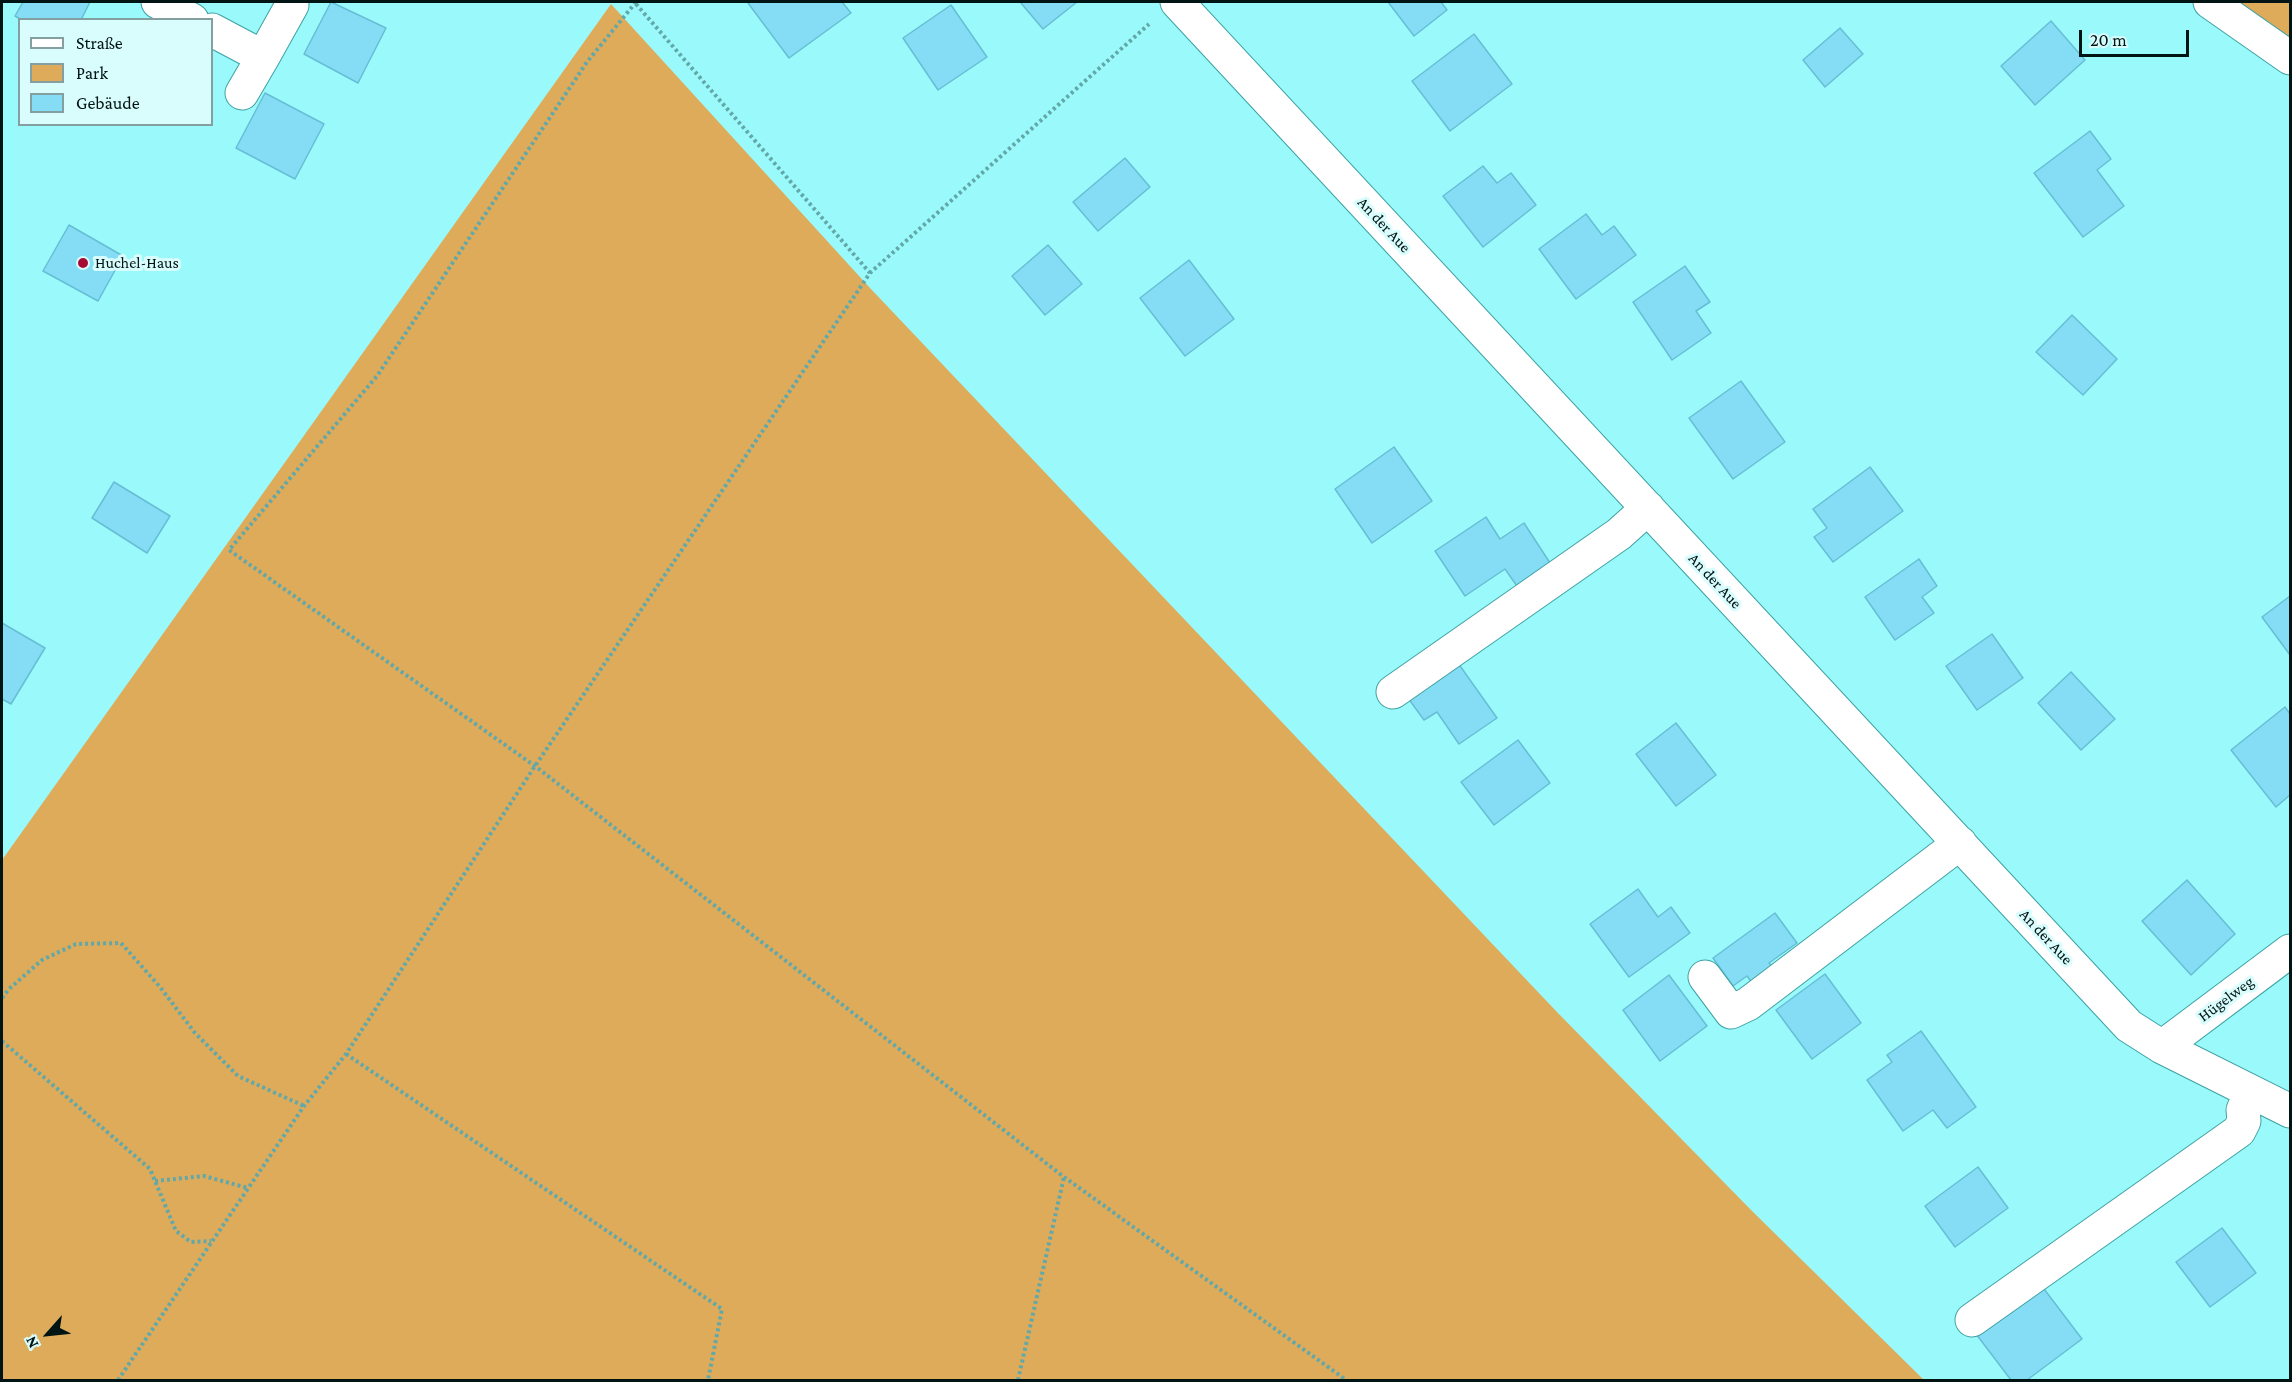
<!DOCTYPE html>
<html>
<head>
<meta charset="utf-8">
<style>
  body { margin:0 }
  #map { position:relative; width:2292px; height:1382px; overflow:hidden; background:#9afafb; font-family:"Crimson Pro",serif }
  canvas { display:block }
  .frame { position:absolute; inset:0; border:3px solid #011414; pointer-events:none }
  .legend { position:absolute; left:18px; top:18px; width:195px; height:108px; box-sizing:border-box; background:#d9fcfc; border:2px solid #839f9f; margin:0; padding:8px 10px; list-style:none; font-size:18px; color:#011414 }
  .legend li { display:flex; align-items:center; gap:12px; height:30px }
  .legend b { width:30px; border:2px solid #839f9f }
  .north { position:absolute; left:18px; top:1304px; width:60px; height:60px; -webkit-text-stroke:4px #d9fcfc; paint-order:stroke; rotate:243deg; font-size:16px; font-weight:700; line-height:24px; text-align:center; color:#011414 }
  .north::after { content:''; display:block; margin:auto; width:21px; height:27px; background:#011414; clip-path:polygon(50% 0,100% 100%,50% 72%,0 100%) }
  .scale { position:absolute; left:2079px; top:30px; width:110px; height:27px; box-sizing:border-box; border:3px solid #011414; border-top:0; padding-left:8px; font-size:18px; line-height:21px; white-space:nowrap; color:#011414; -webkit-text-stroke:4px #d9fcfc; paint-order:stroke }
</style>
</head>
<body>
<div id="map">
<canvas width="2292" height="1382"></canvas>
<div class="frame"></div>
<ul class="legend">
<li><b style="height:8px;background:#fff"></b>Straße</li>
<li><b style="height:16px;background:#deab5b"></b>Park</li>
<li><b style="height:16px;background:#85ddf5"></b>Gebäude</li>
</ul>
<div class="north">N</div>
<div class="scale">20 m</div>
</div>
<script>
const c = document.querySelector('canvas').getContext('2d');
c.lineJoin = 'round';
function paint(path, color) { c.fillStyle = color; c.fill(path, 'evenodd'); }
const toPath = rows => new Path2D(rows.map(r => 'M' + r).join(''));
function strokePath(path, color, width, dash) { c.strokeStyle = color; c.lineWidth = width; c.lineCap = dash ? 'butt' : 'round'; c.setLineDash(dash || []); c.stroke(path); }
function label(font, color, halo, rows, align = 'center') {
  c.font = font + ' "Crimson Pro",serif'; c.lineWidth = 6; c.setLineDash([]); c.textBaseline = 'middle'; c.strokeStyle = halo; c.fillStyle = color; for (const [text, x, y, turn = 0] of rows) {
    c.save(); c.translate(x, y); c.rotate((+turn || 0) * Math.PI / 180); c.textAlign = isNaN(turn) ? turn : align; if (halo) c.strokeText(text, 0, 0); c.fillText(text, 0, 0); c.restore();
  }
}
paint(toPath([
  [2210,2,2290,2,2290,57],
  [611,4,870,288,1556,1011,1752,1211,1924,1380,2,1380,2,860]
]), '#deab5b');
const building = toPath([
  [23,2,90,2,81,20,22,20,15,16,23,2],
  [331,2,386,28,358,83,304,54,331,2],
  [750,2,842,2,851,13,789,58,748,3,750,2],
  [1020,2,1077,2,1043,29,1020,2],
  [1388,2,1441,2,1447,10,1414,36,1388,2],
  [951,5,987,57,938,90,903,38,951,5],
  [2051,21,2085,60,2035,105,2001,66,2051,21],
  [1840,28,1863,54,1825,87,1803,60,1840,28],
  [1474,34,1512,84,1450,131,1412,81,1474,34],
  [265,93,324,124,295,179,236,148,265,93],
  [2090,131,2111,159,2097,170,2124,206,2083,237,2034,173,2090,131],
  [1125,158,1150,187,1098,231,1073,202,1125,158],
  [1483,166,1497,183,1511,173,1536,205,1483,247,1443,196,1483,166],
  [1586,214,1602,235,1614,226,1636,255,1576,299,1539,249,1586,214],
  [69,225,123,256,98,301,43,271,69,225],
  [1048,245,1082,284,1045,315,1012,276,1048,245],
  [1189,260,1234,319,1185,356,1140,298,1189,260],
  [1685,266,1710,302,1696,311,1711,333,1672,360,1633,302,1685,266],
  [2072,315,2117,359,2083,395,2036,352,2072,315],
  [1741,381,1785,442,1733,479,1689,418,1741,381],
  [1394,447,1432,501,1372,543,1335,489,1394,447],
  [1870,467,1903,511,1833,562,1814,537,1827,528,1813,509,1870,467],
  [114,482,170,516,147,553,92,518,114,482],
  [1486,517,1500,539,1524,523,1552,566,1519,589,1505,569,1465,596,1435,551,1486,517],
  [1919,559,1937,586,1922,597,1934,613,1895,640,1865,597,1919,559],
  [2290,596,2290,655,2262,617,2290,596],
  [2,623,45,648,11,704,2,699,2,623],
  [1992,634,2023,678,1977,710,1946,666,1992,634],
  [1458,663,1497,718,1459,744,1437,712,1424,720,1408,698,1458,663],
  [2071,672,2115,719,2081,750,2038,703,2071,672],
  [2285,707,2290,714,2290,795,2276,807,2231,750,2285,707],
  [1676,723,1716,775,1676,806,1636,754,1676,723],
  [1518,740,1550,783,1494,825,1461,782,1518,740],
  [2187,880,2235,934,2191,975,2142,921,2187,880],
  [1638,889,1658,917,1671,907,1690,933,1629,977,1590,924,1638,889],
  [1775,913,1797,943,1769,963,1776,971,1755,987,1747,976,1733,986,1713,958,1775,913],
  [1825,974,1861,1023,1812,1059,1776,1010,1825,974],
  [1669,975,1707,1026,1660,1061,1623,1010,1669,975],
  [1921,1031,1976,1107,1947,1128,1933,1110,1903,1131,1867,1080,1892,1062,1887,1055,1921,1031],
  [1978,1167,2008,1208,1955,1247,1925,1206,1978,1167],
  [2222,1228,2256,1273,2210,1307,2176,1262,2222,1228],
  [2038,1281,2082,1339,2027,1380,2011,1380,1973,1330,2038,1281]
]);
paint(building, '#85ddf5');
strokePath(building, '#66bed5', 1.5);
const minor = toPath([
  [158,2,192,20],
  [1177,2,2129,1026,2162,1047,2290,1111],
  [2210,2,2290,58],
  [212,30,263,57,292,5],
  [242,93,263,57],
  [1393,692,1619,534,1648,508],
  [1705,977,1731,1012,1748,1004,1960,843],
  [2162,1047,2290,951],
  [1972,1320,2239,1131,2244,1121,2243,1110,2251,1092]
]);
strokePath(minor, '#3ea1a2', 35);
strokePath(toPath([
  [636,2,587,62,377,376,229,550,535,766,1064,1177,1346,1380],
  [636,4,870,273],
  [2,998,9,989,42,960,76,944,121,943,160,987,195,1033,238,1076,304,1106],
  [2,1041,150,1169,176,1231,191,1242,211,1241],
  [346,1054,722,1309,708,1380],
  [155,1181,204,1176,248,1188],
  [118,1380,304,1106,346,1054,535,766,870,273,1149,24],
  [1018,1380,1064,1177]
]), '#63a8a8', 4, [3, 3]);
strokePath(minor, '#fff', 33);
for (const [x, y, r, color] of [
  [83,263,6,"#a60b33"]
]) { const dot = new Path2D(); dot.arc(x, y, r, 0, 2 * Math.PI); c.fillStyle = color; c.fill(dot); strokePath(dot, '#d9fcfc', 2); }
label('16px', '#011414', '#d9fcfc', [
  ["An der Aue",1384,225,47],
  ["An der Aue",1715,581,47],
  ["An der Aue",2046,937,47],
  ["Hügelweg",2226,999,-37]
]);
label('16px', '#011414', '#d9fcfc', [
  ["Huchel-Haus",95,263]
], 'left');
</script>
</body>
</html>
